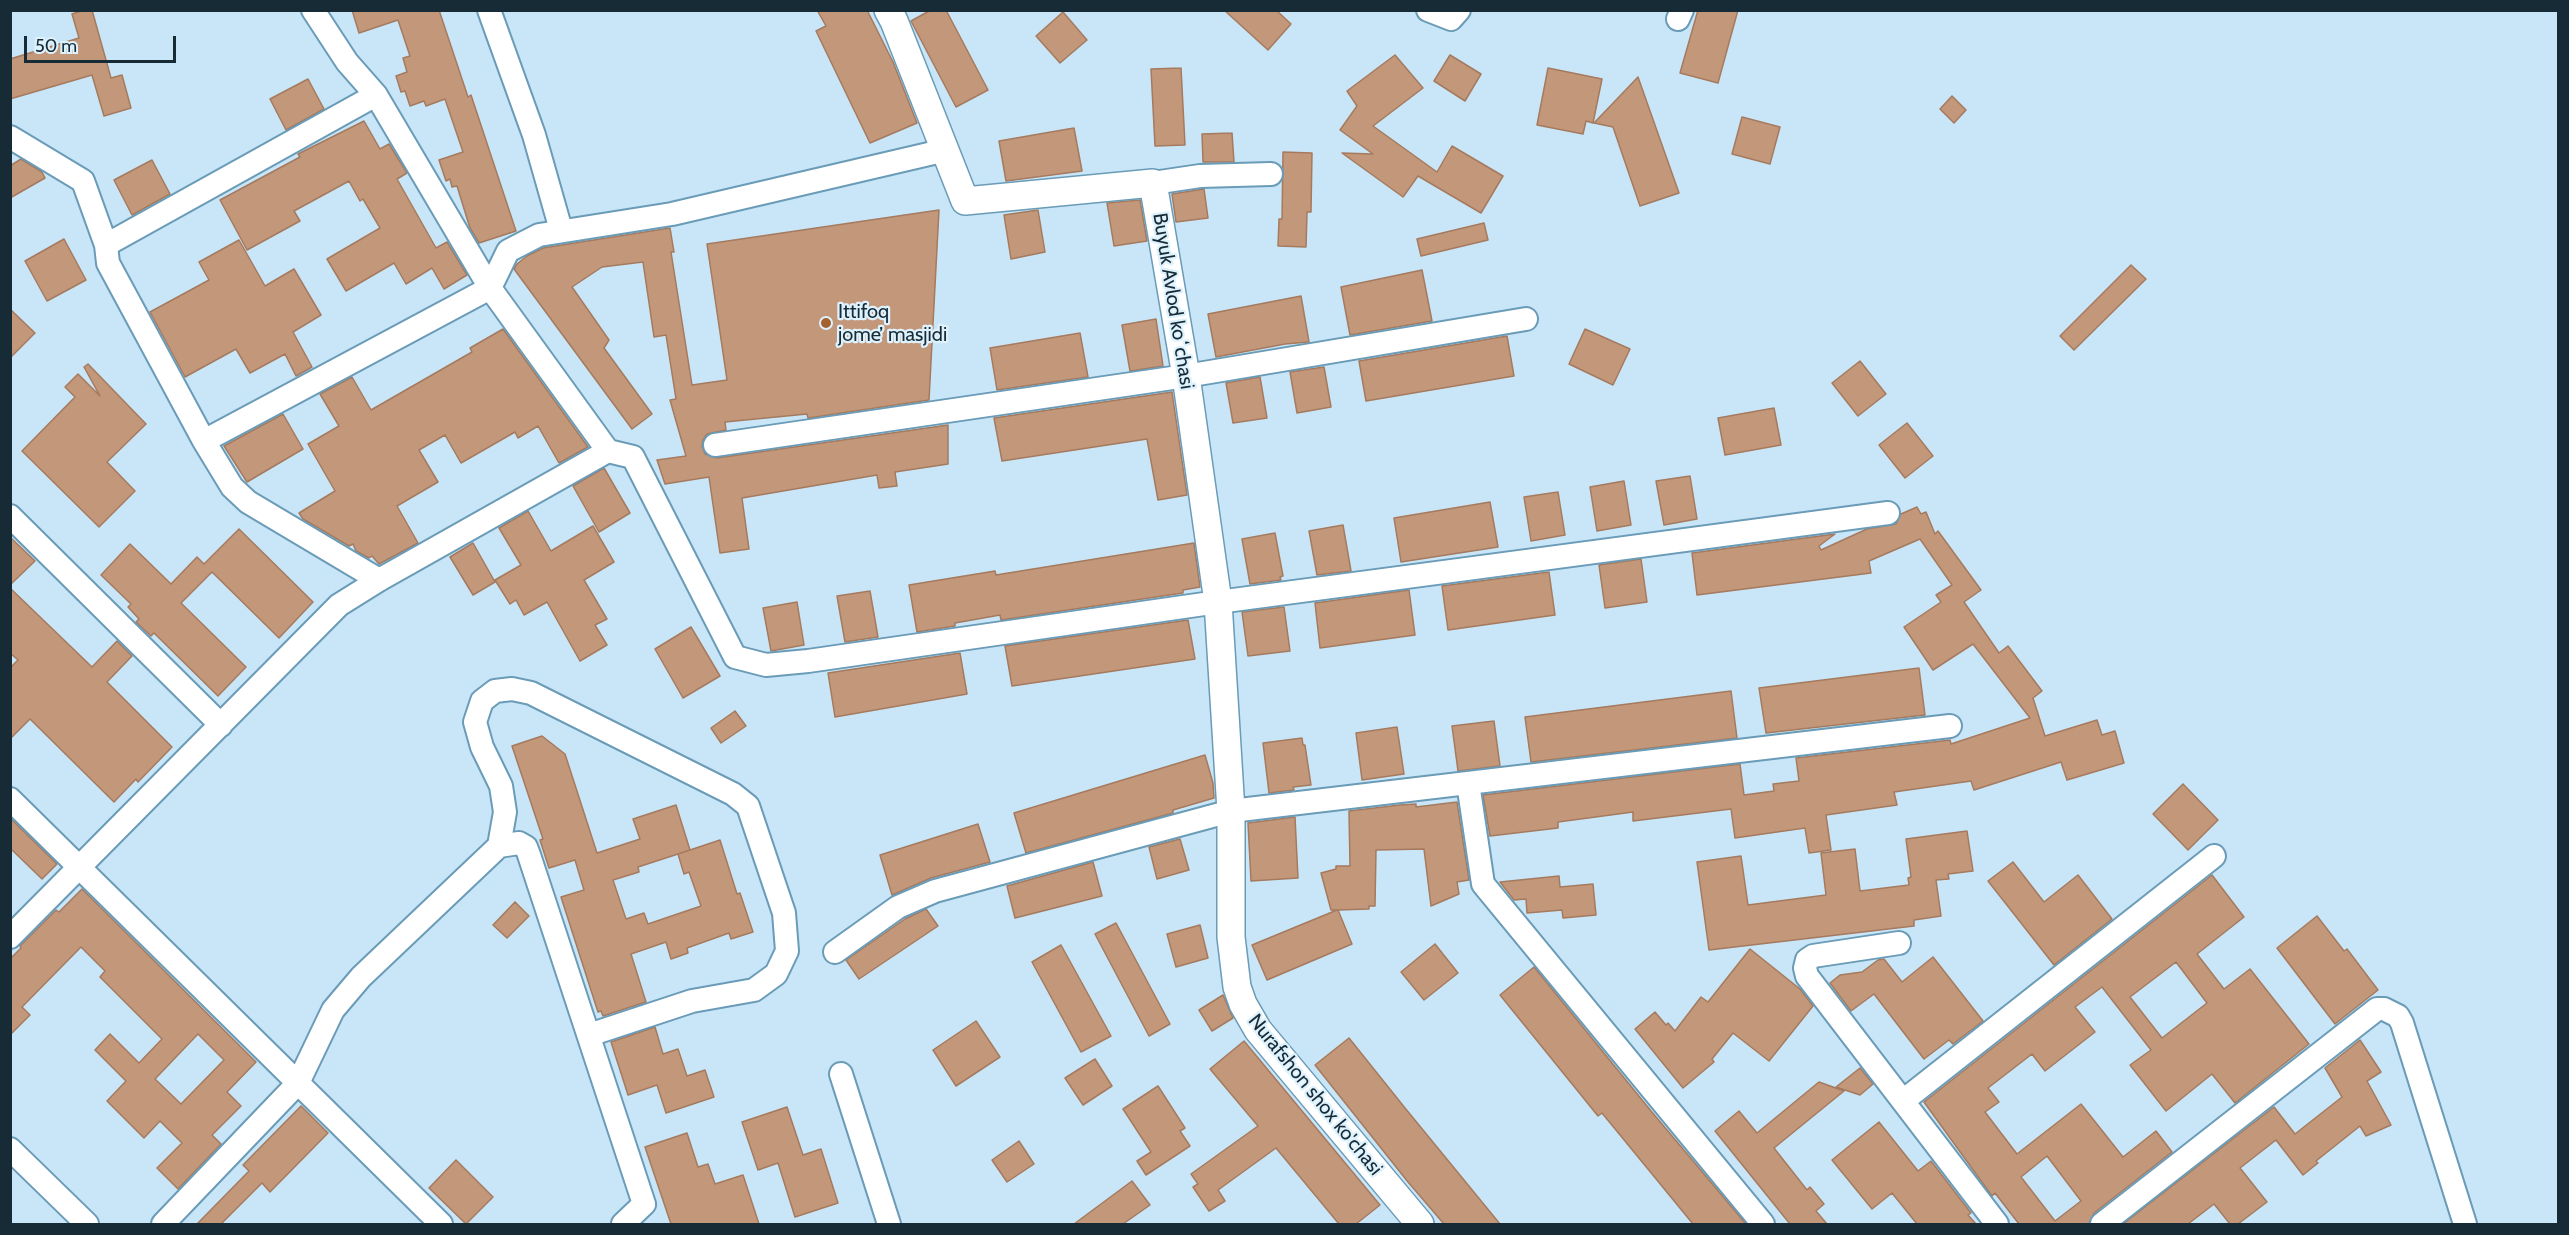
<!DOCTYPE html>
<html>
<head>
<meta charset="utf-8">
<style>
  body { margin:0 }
  #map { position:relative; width:2569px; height:1235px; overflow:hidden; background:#c8e6f8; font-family:Cabin,sans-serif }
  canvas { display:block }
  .frame { position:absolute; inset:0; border:12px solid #172b36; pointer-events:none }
  .scale { position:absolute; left:24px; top:36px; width:152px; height:27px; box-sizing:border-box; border:3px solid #172b36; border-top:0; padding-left:8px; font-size:18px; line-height:21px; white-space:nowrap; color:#172b36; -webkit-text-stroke:4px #def2fe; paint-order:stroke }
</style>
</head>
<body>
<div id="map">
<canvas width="2569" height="1235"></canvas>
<div class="frame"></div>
<div class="scale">50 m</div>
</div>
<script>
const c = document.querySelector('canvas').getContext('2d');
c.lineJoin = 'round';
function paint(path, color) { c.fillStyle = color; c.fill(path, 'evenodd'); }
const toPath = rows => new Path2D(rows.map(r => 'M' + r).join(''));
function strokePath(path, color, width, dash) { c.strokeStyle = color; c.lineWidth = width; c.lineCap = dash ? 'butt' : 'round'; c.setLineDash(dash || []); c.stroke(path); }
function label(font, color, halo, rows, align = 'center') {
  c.font = font + ' Cabin,sans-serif'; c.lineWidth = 4.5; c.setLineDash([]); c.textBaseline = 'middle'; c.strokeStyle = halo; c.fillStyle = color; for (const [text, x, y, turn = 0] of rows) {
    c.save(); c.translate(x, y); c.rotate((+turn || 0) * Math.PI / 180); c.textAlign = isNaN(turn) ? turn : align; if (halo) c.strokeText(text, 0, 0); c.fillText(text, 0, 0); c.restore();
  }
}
const building = toPath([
  [84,10,92,10,111,78,122,75,131,108,104,116,92,75,10,99,10,59,79,38,72,14,84,10],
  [352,10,439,10,468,97,471,95,516,231,479,243,470,228,457,186,452,187,450,179,446,181,439,160,463,152,445,99,426,106,424,101,410,106,405,91,401,92,396,76,407,72,403,58,410,56,398,20,359,33,352,10],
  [817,10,867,10,893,62,917,123,870,143,816,31,826,26,817,10],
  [931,10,946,10,988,90,956,107,911,21,931,10],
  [1224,10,1276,10,1291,24,1268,50,1224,10],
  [1698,10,1738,10,1718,83,1680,73,1698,10],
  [1063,12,1087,40,1060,63,1036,36,1063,12],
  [1395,55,1423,88,1373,126,1437,172,1452,146,1503,176,1481,213,1418,176,1403,197,1342,153,1373,154,1340,130,1357,106,1347,91,1395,55],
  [1450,55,1481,74,1465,101,1434,81,1450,55],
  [1181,68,1185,145,1155,146,1151,69,1181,68],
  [1548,68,1602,79,1593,123,1586,121,1583,134,1537,125,1548,68],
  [1638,77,1679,193,1640,206,1613,127,1594,123,1638,77],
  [308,79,324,109,286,130,270,99,308,79],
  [1952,96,1966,110,1954,123,1940,109,1952,96],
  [1742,117,1780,127,1770,164,1732,154,1742,117],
  [364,121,380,149,389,144,407,173,397,179,436,248,447,242,467,275,444,289,432,268,406,284,394,263,346,291,327,259,380,228,363,199,360,201,349,181,294,211,300,221,247,250,220,200,300,157,298,154,364,121],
  [1074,128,1082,171,1006,181,999,141,1074,128],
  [1232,133,1234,162,1203,162,1202,134,1232,133],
  [1283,152,1312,153,1311,212,1307,212,1306,247,1278,246,1279,219,1282,219,1283,152],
  [21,159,42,172,45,178,10,198,10,166,21,159],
  [152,160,170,194,132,215,114,180,152,160],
  [1204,189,1208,218,1176,222,1172,194,1204,189],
  [1140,200,1147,241,1114,246,1107,203,1140,200],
  [939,210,929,400,808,418,807,414,725,422,726,430,707,434,703,440,702,446,705,454,717,458,948,425,948,464,895,472,897,486,879,488,877,475,742,498,749,549,720,553,709,477,665,484,657,460,686,456,670,400,676,399,666,335,654,337,643,262,602,267,572,287,609,340,604,348,652,414,632,429,514,269,517,264,527,256,543,248,670,228,674,252,671,252,692,385,727,380,707,244,939,210],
  [1038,210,1045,252,1011,259,1004,215,1038,210],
  [1484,223,1488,240,1421,256,1417,239,1484,223],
  [64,239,86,280,47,301,25,261,64,239],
  [239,240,265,286,294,269,321,315,293,332,312,367,296,376,285,354,250,373,236,349,185,377,150,312,209,280,199,262,239,240],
  [2131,265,2146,279,2074,350,2060,336,2131,265],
  [1422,270,1432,321,1350,335,1341,287,1422,270],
  [1301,296,1309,342,1285,344,1216,357,1208,314,1301,296],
  [10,309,35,333,10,358,10,309],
  [1156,319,1163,366,1130,371,1122,325,1156,319],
  [503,329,588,447,559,463,538,426,518,438,515,432,461,463,445,435,419,450,438,482,397,506,418,543,379,564,372,556,369,558,356,551,353,544,349,546,303,519,299,513,335,491,308,444,339,426,320,394,352,377,371,410,472,352,470,348,503,329],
  [1585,329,1630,349,1613,385,1569,364,1585,329],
  [1080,333,1088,377,997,390,990,348,1080,333],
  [1507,336,1514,376,1366,401,1359,361,1507,336],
  [1860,361,1886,394,1858,416,1832,383,1860,361],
  [88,364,146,424,107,462,135,491,99,527,22,451,75,397,65,387,78,374,100,396,84,367,88,364],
  [1324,367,1331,407,1297,413,1290,372,1324,367],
  [1260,377,1267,418,1233,423,1226,383,1260,377],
  [1172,392,1187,495,1158,500,1147,439,1002,461,994,418,1172,392],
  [1774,408,1781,445,1725,455,1718,418,1774,408],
  [283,414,303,449,247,482,224,446,283,414],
  [1907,423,1933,456,1905,478,1879,445,1907,423],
  [604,468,630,513,599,532,573,486,604,468],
  [1690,476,1697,519,1664,525,1656,481,1690,476],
  [1624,481,1631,525,1597,531,1590,487,1624,481],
  [1558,492,1565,535,1531,541,1524,497,1558,492],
  [1490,502,1498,547,1401,562,1394,518,1490,502],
  [1917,507,1921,514,1926,512,1935,534,1938,531,1981,590,1964,602,1999,653,2008,646,2042,691,2033,698,2045,736,2097,720,2102,735,2115,731,2124,763,2067,780,2061,762,1974,790,1971,781,1894,792,1897,805,1826,815,1831,850,1809,853,1805,828,1735,838,1731,809,1633,821,1633,812,1558,822,1558,828,1490,836,1483,795,1740,764,1744,795,1774,791,1773,784,1799,781,1796,758,1950,740,1951,744,2030,718,1973,644,1933,670,1904,627,1941,602,1936,595,1952,585,1920,539,1869,561,1871,573,1697,595,1692,553,1835,534,1819,546,1821,550,1867,529,1896,524,1901,514,1917,507],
  [528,511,551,551,593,526,614,562,584,580,607,619,595,625,607,645,580,661,547,602,524,615,516,600,510,604,495,580,521,565,499,528,528,511],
  [1343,525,1351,571,1317,575,1309,531,1343,525],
  [239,529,313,602,279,638,212,572,181,603,246,667,218,696,154,633,151,636,136,622,139,619,128,607,131,604,101,575,130,544,171,584,197,557,204,564,239,529],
  [1275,533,1283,576,1280,577,1281,580,1250,584,1242,539,1275,533],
  [10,537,35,561,10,585,10,537],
  [473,543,495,582,473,595,450,557,473,543],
  [1194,543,1200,587,1183,590,1183,593,1001,620,1000,615,955,623,955,626,917,632,909,585,995,571,996,575,1194,543],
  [1641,559,1647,602,1605,608,1599,565,1641,559],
  [1549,572,1555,615,1448,630,1442,586,1549,572],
  [10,588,92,667,117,641,132,656,107,682,172,747,138,782,136,779,114,802,30,719,10,739,10,668,18,660,10,653,10,588],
  [1409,590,1415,635,1320,648,1315,603,1409,590],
  [870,591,878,637,845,642,837,596,870,591],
  [797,602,804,645,771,651,763,608,797,602],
  [1284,607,1290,651,1248,656,1242,612,1284,607],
  [1188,620,1195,659,1012,686,1005,646,1188,620],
  [691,627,720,676,683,698,655,649,691,627],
  [960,653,967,694,835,717,828,673,960,653],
  [1919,668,1925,715,1766,733,1759,688,1919,668],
  [1731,691,1737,738,1531,762,1525,717,1731,691],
  [735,711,746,726,721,743,711,728,735,711],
  [1494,721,1500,766,1458,771,1452,726,1494,721],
  [1397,727,1404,774,1362,780,1356,733,1397,727],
  [542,736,565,754,597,853,640,839,633,819,676,805,690,850,678,854,720,840,737,894,740,893,753,932,731,939,729,933,687,948,688,953,671,959,666,942,631,954,646,1002,603,1016,601,1011,598,1012,561,897,584,890,575,860,549,868,540,840,543,839,512,746,542,736],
  [678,854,684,874,689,872,701,906,648,924,644,913,626,919,613,880,639,872,638,867,678,854],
  [1302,738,1303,745,1305,745,1311,785,1293,787,1294,790,1269,793,1263,743,1302,738],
  [1205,755,1213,783,1214,798,1173,810,1173,813,1026,853,1014,813,1205,755],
  [2183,784,2218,820,2188,850,2153,814,2183,784],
  [1457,802,1469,880,1457,882,1459,894,1431,906,1424,849,1376,850,1375,906,1369,906,1369,909,1338,910,1352,944,1267,980,1252,945,1337,910,1331,910,1321,873,1336,869,1336,866,1350,866,1349,811,1400,805,1416,804,1416,807,1457,802],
  [1295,817,1298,878,1251,881,1248,823,1295,817],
  [10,818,57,864,42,879,10,848,10,818],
  [978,824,990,862,931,878,892,895,880,855,978,824],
  [1967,831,1973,871,1948,874,1949,879,1936,880,1941,916,1914,920,1914,926,1709,950,1697,862,1741,856,1748,905,1826,895,1821,853,1855,849,1860,891,1909,885,1908,878,1911,877,1906,839,1967,831],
  [1180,839,1189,870,1157,879,1149,847,1180,839],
  [1093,862,1102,896,1015,918,1007,886,1093,862],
  [2013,862,2044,902,2078,875,2112,919,2054,965,1988,881,2013,862],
  [2212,875,2244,917,2197,954,2224,989,2250,969,2309,1044,2235,1103,2212,1074,2166,1111,2130,1065,2151,1050,2102,987,2075,1007,2095,1032,2045,1071,2032,1054,1988,1088,1999,1102,1985,1112,2017,1154,2081,1104,2123,1157,2156,1131,2172,1152,2094,1213,2089,1224,2019,1224,1995,1193,1992,1196,1924,1102,2212,875],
  [2176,962,2207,1003,2162,1038,2130,997,2176,962],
  [2047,1156,2081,1201,2055,1221,2021,1177,2047,1156],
  [1559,876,1560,887,1593,884,1596,915,1563,918,1562,910,1527,913,1526,899,1514,900,1500,882,1559,876],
  [82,889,256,1062,227,1092,241,1106,212,1135,221,1144,178,1189,157,1168,182,1143,160,1121,144,1138,107,1101,126,1081,95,1050,110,1034,139,1063,162,1039,100,977,105,971,81,947,22,1007,30,1015,10,1035,10,959,21,948,20,946,56,910,59,912,82,889],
  [198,1034,224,1060,181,1104,155,1079,198,1034],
  [515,902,529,916,507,938,493,925,515,902],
  [926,909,938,926,859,979,846,960,905,919,926,909],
  [2317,916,2344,951,2347,949,2378,990,2335,1024,2277,948,2317,916],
  [1116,923,1170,1024,1149,1036,1095,934,1116,923],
  [1200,925,1208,958,1176,967,1167,934,1200,925],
  [1435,944,1458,973,1424,1000,1401,972,1435,944],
  [1061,945,1111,1036,1081,1052,1032,962,1061,945],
  [1750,949,1800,989,1813,1006,1769,1061,1733,1033,1712,1059,1714,1062,1683,1088,1635,1029,1655,1012,1666,1025,1668,1023,1675,1031,1701,997,1708,1002,1750,949],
  [1933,957,1983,1021,1953,1044,1949,1040,1924,1059,1874,994,1851,1011,1830,983,1840,975,1862,972,1878,960,1884,959,1902,982,1933,957],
  [1534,967,1651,1111,1746,1224,1693,1224,1602,1113,1598,1116,1500,995,1534,967],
  [1223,995,1233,1018,1212,1031,1199,1010,1223,995],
  [976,1021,1000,1057,956,1086,933,1050,976,1021],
  [655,1027,663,1054,678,1049,687,1076,705,1070,714,1097,666,1113,657,1085,628,1095,611,1042,655,1027],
  [1349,1038,1405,1108,1500,1224,1444,1224,1408,1182,1315,1065,1349,1038],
  [2360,1040,2381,1072,2367,1081,2391,1125,2366,1136,2360,1126,2316,1161,2318,1163,2303,1175,2276,1140,2240,1168,2267,1202,2238,1224,2230,1224,2214,1204,2188,1224,2123,1224,2274,1107,2295,1134,2342,1097,2325,1068,2360,1040],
  [1244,1041,1380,1205,1356,1224,1339,1224,1276,1148,1218,1190,1225,1201,1209,1211,1193,1187,1198,1184,1191,1174,1258,1126,1210,1069,1244,1041],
  [1095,1059,1112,1086,1083,1105,1065,1078,1095,1059],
  [1860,1068,1873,1084,1860,1095,1836,1087,1860,1068],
  [1819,1082,1844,1091,1774,1148,1807,1190,1810,1187,1824,1204,1816,1211,1827,1224,1790,1224,1715,1131,1739,1111,1757,1133,1819,1082],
  [1158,1086,1185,1128,1180,1131,1190,1146,1146,1175,1137,1161,1151,1152,1123,1109,1158,1086],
  [301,1106,328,1133,270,1192,262,1183,221,1224,197,1224,249,1171,243,1165,301,1106],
  [787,1107,803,1155,821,1149,838,1203,795,1217,778,1163,758,1170,742,1122,787,1107],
  [1879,1122,1918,1171,1931,1161,1971,1213,1968,1215,1976,1224,1917,1224,1892,1193,1872,1209,1832,1160,1879,1122],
  [687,1133,698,1167,708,1164,715,1184,743,1175,759,1224,671,1224,645,1147,687,1133],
  [1019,1141,1034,1164,1007,1182,992,1160,1019,1141],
  [456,1160,493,1197,466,1224,429,1188,456,1160],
  [1132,1181,1150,1205,1123,1224,1074,1224,1132,1181]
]);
paint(building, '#c3977a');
strokePath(building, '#a57a5e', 1.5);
const minor = toPath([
  [313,10,347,62,376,95,490,288,608,451,633,457,735,657,766,665,808,661,1218,602,1888,513],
  [489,10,534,135,561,230],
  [1428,10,1451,19,1459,10],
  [1678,19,1682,10],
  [10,137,83,181,106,245,108,263,204,441,490,288,508,251,539,235,672,214,946,150],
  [1153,183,1200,176,1271,174],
  [106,245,376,95],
  [204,441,232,487,248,502,379,580],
  [715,445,1186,376,1526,319],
  [10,516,221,725],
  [1468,783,1483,884,1763,1224],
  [10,799,441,1224],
  [499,846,505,812,501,786,482,747,475,722,482,701,495,691,512,689,531,693,733,794,748,806,784,913,787,951,776,974,754,990,692,1001,589,1035],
  [10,937,339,605,379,580,608,451],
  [1899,943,1813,956,1807,960,1805,968,1807,976,1997,1224],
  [835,952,898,907,935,891,1231,811,1950,726],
  [841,1074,889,1224],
  [1903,1101,2214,856],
  [10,1149,87,1224],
  [163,1224,298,1083,333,1010,361,977,499,846,519,843,526,847,529,855,644,1204,623,1224],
  [2102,1224,2377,1009,2384,1009,2398,1016,2402,1023,2465,1224]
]);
const tertiary = toPath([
  [888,10,894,21,965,201,1153,183,1186,376,1218,602,1231,811,1231,937,1237,987,1243,1004,1258,1030,1420,1224]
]);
strokePath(minor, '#6a9bb7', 26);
strokePath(tertiary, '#6a9bb7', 30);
strokePath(minor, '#fff', 22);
strokePath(tertiary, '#fff', 27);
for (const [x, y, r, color] of [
  [826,323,6,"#a56231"]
]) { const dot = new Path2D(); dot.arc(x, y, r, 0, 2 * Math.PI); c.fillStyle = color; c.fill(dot); strokePath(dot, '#def2fe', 2); }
label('20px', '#172b36', '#def2fe', [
  ["Buyuk Avlod koʻchasi",1173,301,81],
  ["Nurafshon shox ko'chasi",1315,1095,51]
]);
label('20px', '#172b36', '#def2fe', [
  ["Ittifoq",838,312],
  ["jome’ masjidi",838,335]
], 'left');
</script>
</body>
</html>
